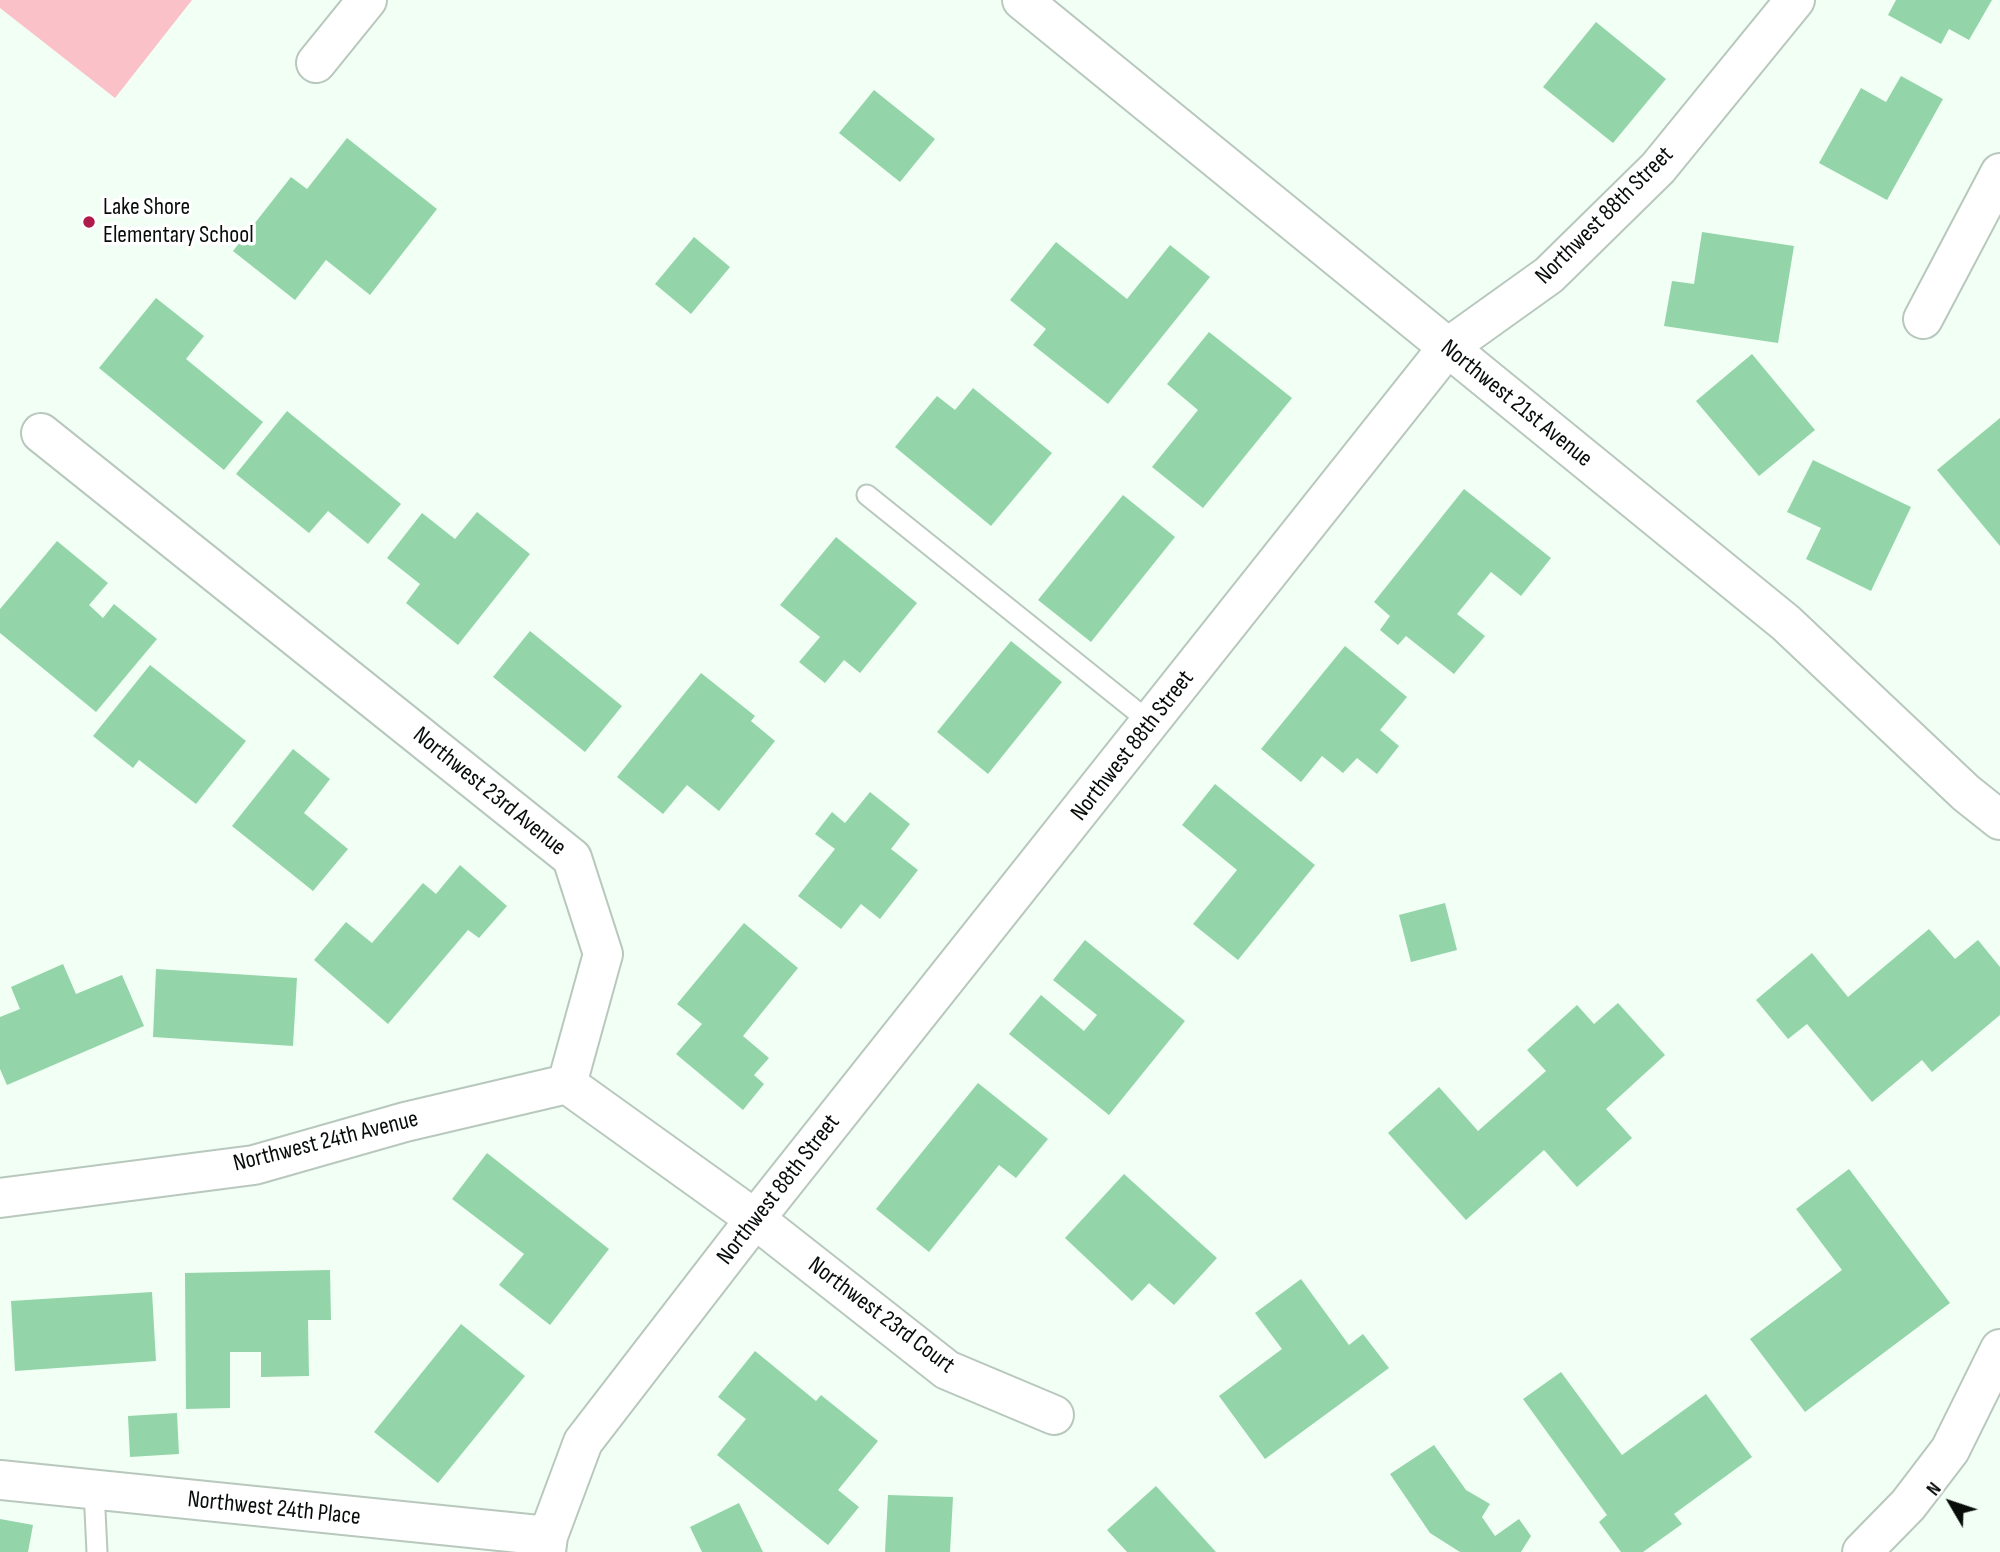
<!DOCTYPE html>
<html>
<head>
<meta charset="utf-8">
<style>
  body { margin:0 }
  #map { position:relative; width:2000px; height:1552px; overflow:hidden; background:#f1fff5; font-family:"Sofia Sans Condensed",sans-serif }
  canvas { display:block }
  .north { position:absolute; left:1916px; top:1468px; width:70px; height:70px; -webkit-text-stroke:5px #fff; paint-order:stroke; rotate:309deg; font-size:19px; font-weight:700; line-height:28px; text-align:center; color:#080d0a }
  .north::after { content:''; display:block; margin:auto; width:24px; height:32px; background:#080d0a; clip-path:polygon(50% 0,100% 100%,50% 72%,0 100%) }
</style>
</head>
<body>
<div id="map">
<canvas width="2000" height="1552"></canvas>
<div class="north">N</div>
</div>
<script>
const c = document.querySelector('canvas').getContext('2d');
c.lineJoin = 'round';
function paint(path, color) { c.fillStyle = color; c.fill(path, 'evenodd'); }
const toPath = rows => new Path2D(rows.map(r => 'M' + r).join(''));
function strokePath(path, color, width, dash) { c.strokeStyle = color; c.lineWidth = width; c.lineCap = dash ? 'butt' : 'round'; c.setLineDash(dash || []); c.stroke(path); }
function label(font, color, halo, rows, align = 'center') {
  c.font = font + ' "Sofia Sans Condensed",sans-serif'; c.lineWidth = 7; c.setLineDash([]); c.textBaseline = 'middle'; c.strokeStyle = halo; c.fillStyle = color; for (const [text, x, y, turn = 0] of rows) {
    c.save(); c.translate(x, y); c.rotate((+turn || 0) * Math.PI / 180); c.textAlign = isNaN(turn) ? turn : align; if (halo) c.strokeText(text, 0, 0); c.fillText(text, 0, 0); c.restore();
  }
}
paint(toPath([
  [0,0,192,0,115,98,0,8]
]), '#fbc1c9');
paint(toPath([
  [1896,0,1992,0,1969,40,1949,29,1941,44,1888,15],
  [1596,22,1666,79,1613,143,1543,87],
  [1901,76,1943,99,1887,200,1819,163,1861,88,1886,102],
  [874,90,935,139,900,182,839,133],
  [347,138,437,209,370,295,326,260,295,300,233,251,291,177,307,189],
  [1702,232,1794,246,1778,343,1664,326,1672,281,1694,284],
  [694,237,730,267,691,314,655,284],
  [1056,242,1127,299,1170,245,1210,277,1108,404,1033,345,1046,329,1010,300],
  [156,298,204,336,186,359,263,422,224,470,99,368],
  [1209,332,1292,398,1203,508,1152,467,1198,410,1167,384],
  [1752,354,1815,430,1759,476,1696,401],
  [973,388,1052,453,991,526,895,447,937,396,955,410],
  [287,411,401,504,368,544,328,511,309,533,236,474],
  [2000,418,2000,546,1937,470],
  [1813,460,1911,507,1871,591,1806,559,1821,528,1787,512],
  [1464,489,1551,558,1521,596,1491,572,1457,614,1485,636,1454,674,1406,636,1398,645,1380,630,1390,616,1374,602],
  [1123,495,1175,537,1091,642,1038,600],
  [477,512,530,554,458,645,406,603,420,584,387,558,422,513,455,539],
  [836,537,917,603,860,673,844,660,825,683,799,662,820,637,780,605],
  [57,541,108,583,89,605,103,618,114,604,157,639,96,712,0,633,0,609],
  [530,631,622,706,585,752,493,677],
  [1011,641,1062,682,988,774,937,732],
  [1345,646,1407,697,1380,730,1399,746,1377,774,1357,758,1343,773,1322,756,1301,782,1261,749],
  [150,665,246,741,196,804,139,760,133,768,93,736],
  [701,673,755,716,751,721,775,741,719,811,687,785,663,814,617,777],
  [293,749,330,779,304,813,348,849,313,891,232,826],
  [1215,784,1315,865,1238,960,1193,924,1237,870,1182,825],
  [870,792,910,824,891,849,918,870,880,919,861,904,841,929,798,896,835,849,815,834,832,812,845,823],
  [460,865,507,906,479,938,468,930,388,1024,314,960,346,922,372,943,423,883,436,894],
  [1445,903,1457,950,1411,962,1399,915],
  [744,923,798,968,743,1036,769,1058,754,1075,764,1084,743,1110,676,1054,702,1024,677,1004],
  [1929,929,1955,959,1978,940,2000,967,2000,1015,1932,1072,1922,1060,1872,1102,1807,1024,1788,1039,1756,1000,1812,953,1848,997],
  [1085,940,1185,1021,1109,1115,1009,1034,1041,995,1084,1031,1097,1015,1053,980],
  [63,964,76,994,122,975,144,1026,7,1085,0,1069,0,1017,20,1009,11,987],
  [156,969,297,978,293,1046,153,1037],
  [1618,1003,1665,1055,1606,1109,1632,1138,1577,1187,1544,1150,1466,1220,1388,1133,1439,1087,1478,1131,1546,1071,1527,1050,1577,1005,1594,1024],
  [978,1083,1048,1139,1016,1178,999,1165,929,1252,876,1209],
  [487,1153,609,1249,550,1325,499,1285,524,1254,452,1199],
  [1849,1169,1950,1303,1805,1412,1750,1339,1842,1270,1796,1209],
  [1124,1174,1217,1258,1174,1305,1149,1283,1132,1301,1065,1238],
  [330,1270,331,1320,308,1320,309,1376,261,1377,261,1352,230,1352,230,1408,186,1409,185,1273],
  [1301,1279,1349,1345,1363,1334,1389,1368,1265,1459,1219,1396,1282,1349,1255,1313],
  [152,1292,156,1361,15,1371,11,1301],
  [461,1324,525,1376,438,1483,374,1432],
  [755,1351,816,1401,821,1395,878,1441,838,1490,859,1507,828,1545,717,1455,746,1419,718,1397],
  [1561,1372,1622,1455,1706,1394,1752,1457,1674,1514,1682,1524,1643,1552,1621,1552,1599,1522,1607,1515,1523,1399],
  [177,1413,179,1454,130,1457,128,1416],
  [1434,1445,1466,1490,1490,1504,1482,1517,1495,1536,1519,1519,1531,1536,1521,1552,1460,1552,1430,1533,1390,1474],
  [1156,1486,1216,1552,1127,1552,1107,1530],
  [888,1495,953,1497,950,1552,885,1552],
  [739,1503,763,1552,702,1552,690,1527],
  [0,1519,33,1525,28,1552,0,1552]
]), '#93d5a8');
const service = toPath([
  [867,495,1151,723],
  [94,1490,97,1552]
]);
const minor = toPath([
  [316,63,367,0],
  [1923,319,2000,173],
  [41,433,572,858,603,954,567,1084],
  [567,1084,755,1219,947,1370,1054,1415],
  [0,1198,254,1165,405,1122,567,1084],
  [0,1480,548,1536],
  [546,1552,548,1536,583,1442,755,1219,1447,348,1549,275,1658,168,1795,0],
  [1862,1552,1908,1505,1950,1450,2000,1349]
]);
const tertiary = toPath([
  [1022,0,1786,623,1966,793,2000,820]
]);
strokePath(service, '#b8c8bd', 23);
strokePath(minor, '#b8c8bd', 42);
strokePath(tertiary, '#b8c8bd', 42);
strokePath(service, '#fff', 19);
strokePath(minor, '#fff', 38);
strokePath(tertiary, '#fff', 38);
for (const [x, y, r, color] of [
  [89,222,7,"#ae1c4c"]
]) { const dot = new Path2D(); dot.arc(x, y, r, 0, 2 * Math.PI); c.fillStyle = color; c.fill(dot); strokePath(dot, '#fff', 2.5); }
label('24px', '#080d0a', '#fff', [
  ["Lake Shore",103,208],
  ["Elementary School",103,236]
], 'left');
label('24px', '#080d0a', '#fff', [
  ["Northwest 88th Street",1605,216,-45],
  ["Northwest 21st Avenue",1516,404,39],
  ["Northwest 88th Street",1133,746,-52],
  ["Northwest 23rd Avenue",489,792,39],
  ["Northwest 24th Avenue",326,1142,-14],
  ["Northwest 88th Street",779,1190,-52],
  ["Northwest 23rd Court",881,1316,37],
  ["Northwest 24th Place",274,1509,6]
]);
</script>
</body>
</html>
